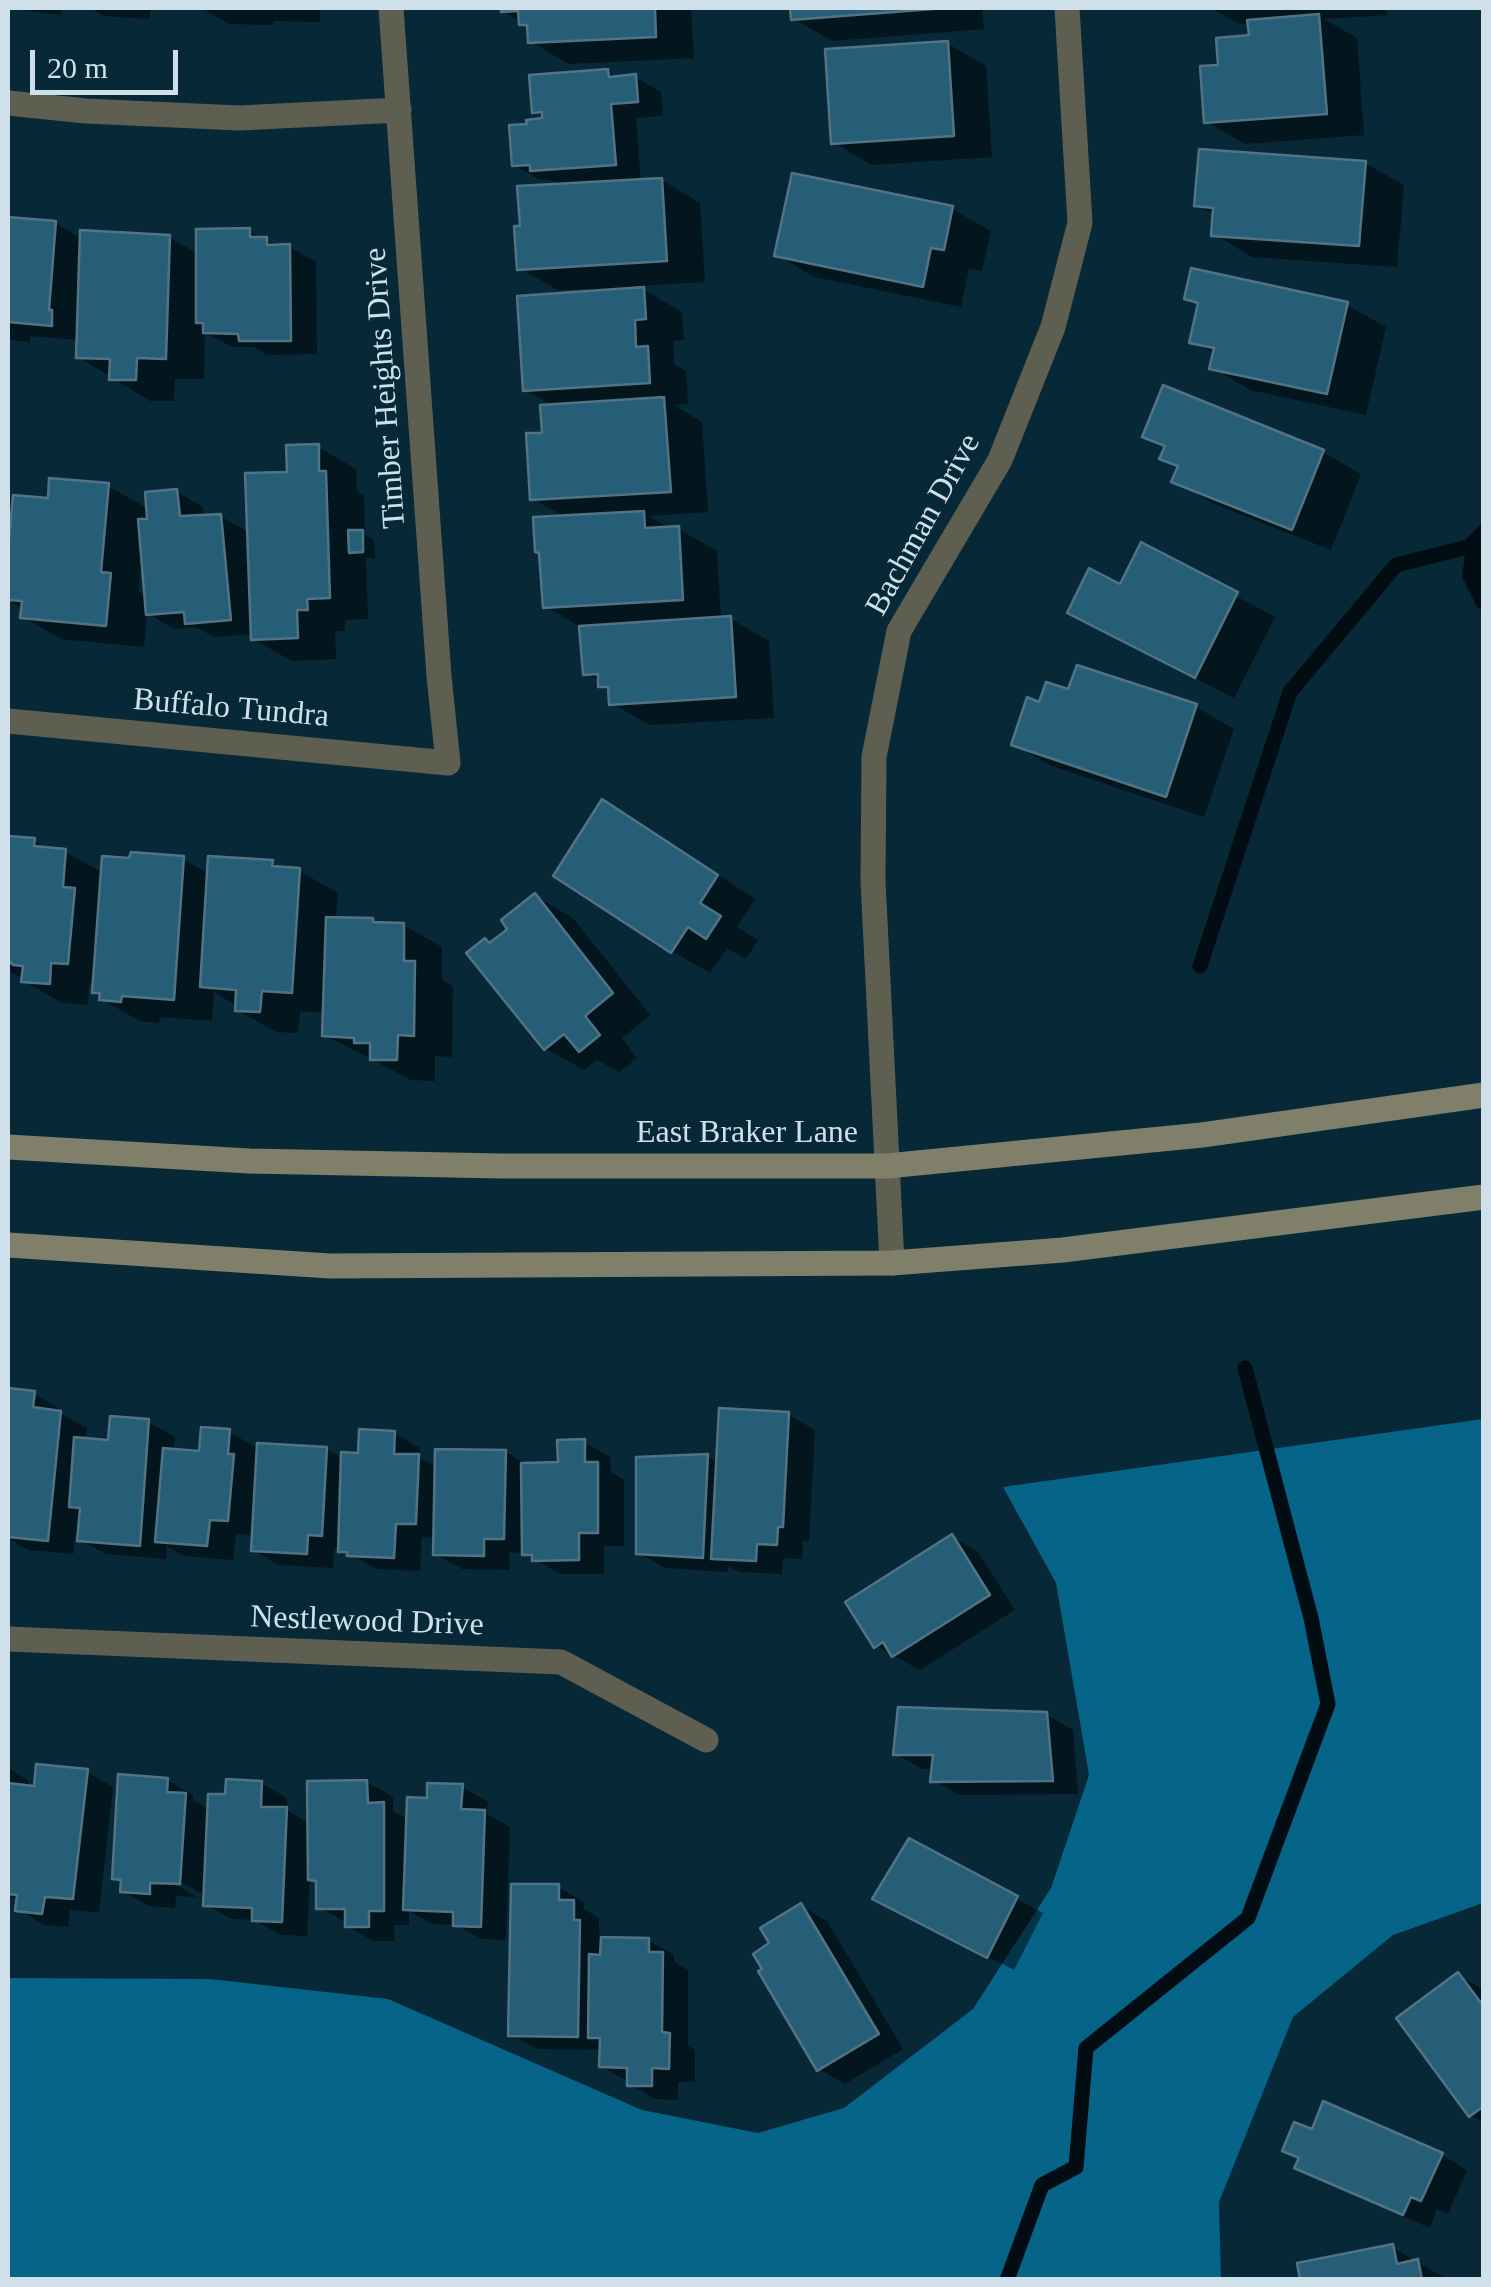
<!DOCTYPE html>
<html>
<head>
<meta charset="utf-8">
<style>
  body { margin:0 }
  #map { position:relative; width:1491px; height:2287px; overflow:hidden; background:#072837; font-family:"Times New Roman",serif }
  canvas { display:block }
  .frame { position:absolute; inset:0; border:10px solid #cfe0ea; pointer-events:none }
  .scale { position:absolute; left:30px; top:50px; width:148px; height:45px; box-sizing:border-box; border:5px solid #cfe0ea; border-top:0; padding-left:12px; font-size:30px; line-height:35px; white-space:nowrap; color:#cfe0ea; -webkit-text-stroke:8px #072837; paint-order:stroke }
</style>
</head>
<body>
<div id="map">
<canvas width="1491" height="2287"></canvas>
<div class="frame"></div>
<div class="scale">20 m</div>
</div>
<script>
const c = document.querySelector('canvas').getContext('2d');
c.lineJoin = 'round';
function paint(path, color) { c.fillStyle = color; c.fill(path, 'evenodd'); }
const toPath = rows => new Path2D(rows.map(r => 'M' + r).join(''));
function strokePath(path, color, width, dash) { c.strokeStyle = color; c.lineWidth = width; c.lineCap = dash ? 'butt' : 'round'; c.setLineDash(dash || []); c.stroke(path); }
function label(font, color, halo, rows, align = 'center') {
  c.font = font + ' "Times New Roman",serif'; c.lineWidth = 8; c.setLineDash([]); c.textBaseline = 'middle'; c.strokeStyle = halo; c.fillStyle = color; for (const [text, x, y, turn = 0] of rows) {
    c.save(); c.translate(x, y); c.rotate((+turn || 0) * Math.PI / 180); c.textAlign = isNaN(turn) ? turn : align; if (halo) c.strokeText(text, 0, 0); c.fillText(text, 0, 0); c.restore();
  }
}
paint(toPath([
  [1483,1419,1483,1903,1393,1935,1293,2017,1219,2202,1221,2279,8,2279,8,1978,210,1979,388,1999,642,2110,758,2133,844,2108,973,2009,1051,1888,1089,1775,1056,1583,1003,1487]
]), '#056488');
paint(toPath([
  [1483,522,1483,611,1477,607,1462,577,1467,538]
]), '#020c13');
paint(toPath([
  [8,8,62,8,61,15],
  [90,8,150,8,150,19,104,16],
  [201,8,320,8,320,22,273,21,273,25,230,24],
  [503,8,691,8,694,58,569,64,531,42,530,29,503,11],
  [793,8,982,8,984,29,832,41,794,19],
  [1211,8,1387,8,1387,15,1324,19,1357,38,1364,135,1245,144,1207,122,1220,67,1251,37,1250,24,1240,24],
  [948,44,986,66,992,157,872,165,834,143],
  [607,72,618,78,635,77,661,92,663,116,636,118,641,182,662,180,700,203,705,282,637,286,682,312,684,340,673,341,674,364,686,371,688,404,674,405,702,422,708,512,649,516,672,529,678,529,717,551,721,619,731,619,769,641,774,718,650,725,611,703,611,692,601,686,601,682,585,673,582,628,545,606,565,517,533,499,544,435,554,406,525,390,587,294,587,289,558,290,519,268,523,229,561,186,549,179,540,180,514,165,530,126,548,120,535,112],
  [1365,163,1404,185,1397,267,1252,257,1214,234,1215,215,1197,205],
  [793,176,952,209,991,231,982,271,969,269,961,307,815,277,777,255],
  [8,220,55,223,82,239,169,237,198,254,249,231,279,247,290,247,316,262,317,354,267,355,254,347,232,347,205,332,204,379,175,379,174,401,150,401,78,357,79,340,30,336,30,342,8,340],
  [1193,270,1347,305,1386,327,1366,415,1250,390,1212,367,1215,354,1192,341,1200,305,1186,298],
  [1145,436,1323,452,1361,474,1331,550,1212,503,1174,481,1180,468,1162,458,1167,448],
  [318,447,356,469,357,492,364,496,365,535,374,540,375,558,366,558,368,619,345,620,345,631,335,631,336,659,292,661,253,639,253,634,214,637,196,627,174,629,147,613,144,647,61,639,23,617,23,609,8,600,8,532,12,534,50,501,108,486,149,509,177,492,203,507,204,517,220,516,250,533,289,474],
  [141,564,144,564,147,596,139,592],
  [1142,546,1275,617,1234,698,1108,634,1121,587],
  [1070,693,1196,707,1234,729,1204,817,1052,766,1014,744,1040,705],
  [641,825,755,899,737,927,758,940,746,959,727,948,710,973,672,951],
  [8,839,34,841,50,850,65,852,103,873,183,859,209,874,272,863,284,870,299,871,338,893,336,920,372,921,379,925,403,925,442,947,442,980,453,986,452,1057,435,1056,435,1081,411,1080,325,1035,326,1013,300,1011,298,1033,276,1032,237,1010,237,1006,214,992,212,1021,160,1017,159,1023,140,1021,101,999,102,996,95,992,95,984,89,984,88,1005,62,1003,24,981,24,977,18,976,8,970],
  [535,896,573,918,650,1015,622,1038,637,1058,619,1072,597,1060,584,1070,545,1048,491,945,511,929],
  [8,1391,34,1394,60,1409,60,1413,87,1428,85,1441,111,1443,148,1422,175,1437,173,1452,202,1454,229,1432,259,1449,327,1449,343,1459,361,1455,394,1433,420,1448,420,1458,437,1468,506,1452,528,1465,560,1465,584,1442,610,1457,611,1472,624,1480,624,1546,604,1546,604,1574,561,1574,523,1553,509,1552,510,1570,462,1569,435,1554,436,1538,422,1537,420,1571,376,1569,341,1549,334,1548,333,1568,279,1565,253,1550,254,1535,236,1534,233,1560,184,1556,167,1546,166,1559,106,1554,75,1537,73,1554,28,1550,8,1538],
  [789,1415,815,1430,809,1541,803,1541,802,1559,783,1558,782,1574,740,1572,728,1566,728,1572,665,1568,639,1553,707,1456,719,1463],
  [952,1537,978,1552,1015,1610,920,1670,876,1646],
  [1047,1715,1073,1730,1078,1794,959,1795,933,1780,934,1769,922,1769,896,1754],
  [8,1768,28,1780,28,1788,87,1772,113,1787,99,1913,70,1910,68,1927,44,1925,18,1909,19,1900,8,1894],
  [167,1780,193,1795,193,1800,210,1810,227,1797,261,1783,287,1798,287,1810,310,1824,367,1782,393,1797,393,1811,409,1820,429,1801,462,1787,488,1802,487,1814,510,1827,506,1940,482,1939,456,1925,432,1924,409,1911,409,1925,394,1925,395,1941,373,1941,347,1926,347,1923,319,1907,319,1883,310,1878,307,1936,280,1935,255,1920,232,1919,205,1904,206,1896,170,1876,168,1880,197,1897,176,1896,175,1908,149,1906,123,1891,123,1883,114,1877],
  [910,1841,1043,1913,1014,1970,901,1913],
  [558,1887,584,1902,584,1909,599,1918,599,1934,605,1938,648,1940,674,1955,674,1962,688,1970,688,2046,695,2050,695,2082,678,2082,678,2100,655,2099,629,2084,629,2082,601,2066,602,2050,537,2049,511,2034],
  [801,1906,827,1921,903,2049,845,2084,819,2069,773,1944],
  [1458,1975,1484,1990,1484,2123,1470,2115],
  [1313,2132,1442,2155,1467,2170,1448,2214,1437,2209,1430,2228,1323,2182,1298,2167],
  [1392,2247,1443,2277,1444,2280,1303,2280]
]), '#0007');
strokePath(toPath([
  [1200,966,1290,692,1396,565,1484,543],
  [1007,2280,1042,2185,1076,2167,1086,2048,1248,1918,1328,1704,1311,1618,1245,1368]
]), '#020c13', 15);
const building = toPath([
  [501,8,655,8,656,37,528,43,527,25,519,25,518,11,501,12,501,8],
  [790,8,946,8,791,20,790,8],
  [1319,14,1327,114,1204,123,1200,66,1218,65,1216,38,1249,35,1247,20,1319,14],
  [948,41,954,136,831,144,825,49,948,41],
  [608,69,609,77,636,74,638,102,611,104,616,165,530,171,530,165,512,166,509,125,527,124,526,120,542,118,542,112,532,113,529,75,608,69],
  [1199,149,1366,161,1359,246,1211,236,1213,208,1194,206,1199,149],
  [792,173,953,206,944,250,931,248,923,287,774,256,792,173],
  [662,178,667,261,517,270,514,226,520,226,517,186,662,178],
  [8,217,56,221,49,310,52,310,52,326,8,322,8,217],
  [250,228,250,237,267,237,267,245,290,244,291,341,239,341,238,334,203,333,203,323,196,323,196,229,250,228],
  [80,230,170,235,166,359,137,358,136,380,109,380,110,359,76,358,80,230],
  [1191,268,1348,302,1327,394,1209,369,1214,348,1189,343,1198,303,1184,299,1191,268],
  [644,287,646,319,635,320,636,347,648,346,650,383,523,391,517,296,644,287],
  [1163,385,1324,450,1292,530,1171,482,1178,466,1159,459,1165,446,1142,437,1163,385],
  [664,397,671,492,530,500,526,433,542,433,540,405,664,397],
  [319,444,319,471,326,471,330,598,307,599,308,610,297,610,298,638,251,640,245,473,287,472,286,445,319,444],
  [49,478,109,483,101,572,111,573,106,626,20,618,22,601,8,600,8,552,13,495,48,498,49,478],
  [177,489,180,516,221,514,231,620,185,624,184,612,146,615,138,519,147,519,145,492,177,489],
  [644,511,645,528,679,526,683,600,543,608,539,553,535,552,533,517,644,511],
  [348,530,363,530,363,552,349,553,348,530],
  [1141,542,1238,592,1195,678,1067,613,1089,568,1120,584,1141,542],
  [731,616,736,697,609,705,608,687,598,687,598,674,583,675,579,626,731,616],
  [1077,665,1197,704,1166,797,1011,745,1027,697,1039,702,1046,682,1068,689,1077,665],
  [602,799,718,875,700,903,721,916,706,939,688,927,671,953,553,876,602,799],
  [8,836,35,838,34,846,66,849,63,887,75,888,68,964,51,963,50,984,21,982,23,966,13,965,8,960,8,836],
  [131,852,184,856,174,1000,122,996,121,1002,99,1000,100,993,92,993,102,856,129,858,131,852],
  [208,856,273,860,272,866,300,868,292,993,262,991,260,1012,235,1011,236,990,200,987,208,856],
  [535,893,613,993,585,1016,600,1035,579,1052,564,1034,544,1050,466,953,485,938,489,943,504,932,507,929,501,920,535,893],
  [326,917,373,918,373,922,404,923,404,961,415,961,414,1036,398,1035,397,1060,370,1060,370,1043,354,1043,354,1038,322,1036,326,917],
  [8,1388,35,1391,33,1407,61,1411,48,1541,8,1537,8,1388],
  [719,1408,789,1412,783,1527,778,1527,777,1545,757,1544,756,1561,711,1559,719,1408],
  [110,1416,149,1419,140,1546,77,1541,80,1508,69,1507,74,1437,108,1440,110,1416],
  [201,1427,230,1429,228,1454,234,1454,228,1521,210,1520,207,1546,155,1542,163,1448,199,1451,201,1427],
  [359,1429,395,1431,394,1454,419,1454,416,1524,396,1524,394,1558,347,1556,347,1552,338,1552,341,1452,358,1453,359,1429],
  [585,1439,585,1462,598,1462,598,1533,579,1533,579,1560,532,1561,532,1555,522,1555,521,1463,558,1462,557,1440,585,1439],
  [257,1443,327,1447,322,1536,308,1535,307,1554,251,1551,257,1443],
  [435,1449,506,1450,504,1539,484,1539,484,1556,433,1555,435,1449],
  [708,1454,703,1558,636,1554,636,1457,708,1454],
  [952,1534,990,1595,892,1657,883,1642,874,1648,845,1602,952,1534],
  [898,1707,1047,1712,1053,1781,930,1782,933,1755,893,1755,898,1707],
  [36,1764,88,1769,73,1899,45,1897,42,1914,15,1911,17,1895,8,1894,8,1783,34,1786,36,1764],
  [118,1774,168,1778,167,1792,186,1793,180,1884,150,1883,150,1894,120,1892,121,1880,112,1879,118,1774],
  [226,1779,262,1781,261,1807,287,1807,282,1922,252,1921,252,1908,203,1906,208,1794,225,1794,226,1779],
  [367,1780,368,1803,384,1802,384,1911,369,1911,369,1927,345,1927,345,1909,316,1909,316,1881,308,1880,307,1781,367,1780],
  [427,1783,463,1784,461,1809,485,1810,481,1927,453,1926,453,1912,403,1910,407,1797,427,1798,427,1783],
  [909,1838,1018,1896,987,1958,872,1899,909,1838],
  [511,1884,559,1884,559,1900,574,1900,574,1920,580,1920,578,2037,508,2036,511,1884],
  [801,1903,879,2034,817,2071,758,1971,762,1969,753,1954,769,1943,760,1928,801,1903],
  [601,1937,649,1938,649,1952,663,1952,662,2032,670,2033,669,2069,652,2068,652,2086,627,2086,627,2068,599,2067,600,2038,588,2038,589,1954,600,1955,601,1937],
  [1458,1972,1484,2007,1484,2106,1469,2117,1396,2018,1458,1972],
  [1323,2101,1443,2153,1421,2201,1411,2197,1403,2215,1294,2168,1299,2158,1282,2151,1294,2122,1312,2129,1323,2101],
  [1393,2244,1397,2264,1418,2259,1422,2280,1300,2280,1297,2263,1393,2244]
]);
paint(building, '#265d77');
strokePath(building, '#527384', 2.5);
strokePath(toPath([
  [8,103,86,111,239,118,399,110],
  [8,721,448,763,439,676,391,8],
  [892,1263,873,881,874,757,899,631,1000,460,1053,327,1080,223,1067,8],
  [8,1639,561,1662,706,1740]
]), '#5f5f51', 25);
strokePath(toPath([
  [8,1147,249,1161,501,1166,887,1166,1202,1135,1484,1095],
  [8,1245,330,1266,892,1263,1063,1250,1484,1197]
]), '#807f6a', 25);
label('32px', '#cfe0ea', '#072837', [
  ["Timber Heights Drive",386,388,-94],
  ["Bachman Drive",924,525,-61],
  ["Buffalo Tundra",231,709,5],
  ["East Braker Lane",747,1134],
  ["Nestlewood Drive",367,1622,2]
]);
</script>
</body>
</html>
